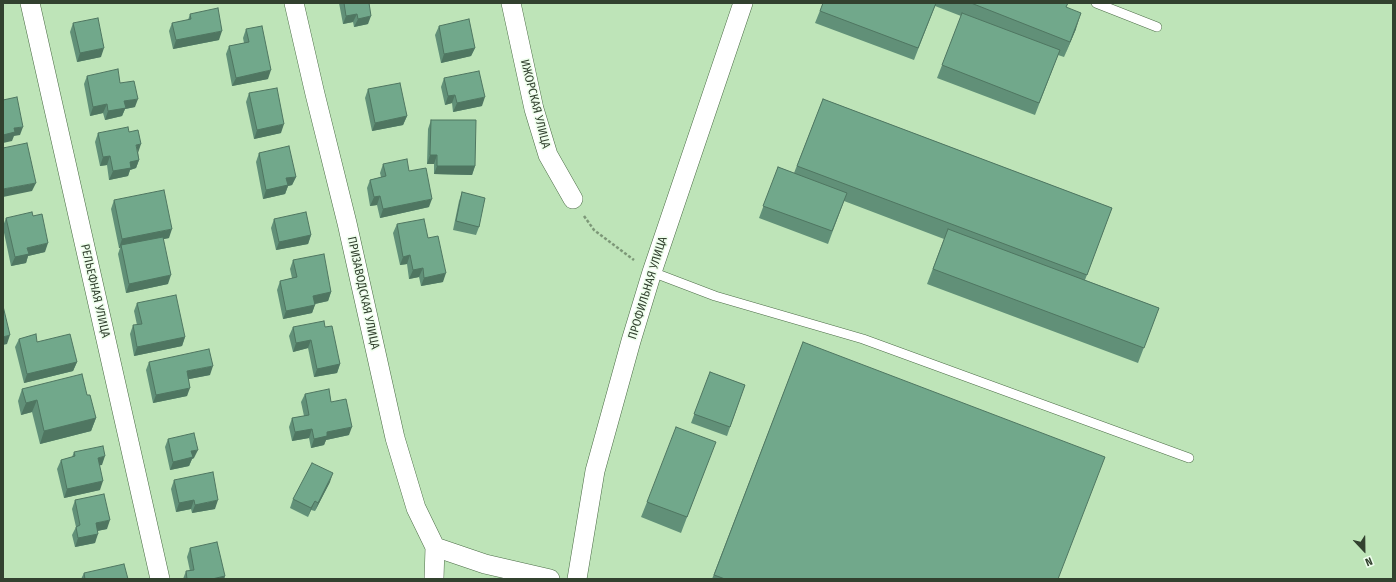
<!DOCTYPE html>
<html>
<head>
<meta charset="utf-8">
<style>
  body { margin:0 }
  #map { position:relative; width:1396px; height:582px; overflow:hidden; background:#bee4b8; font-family:"Fira Sans Condensed",sans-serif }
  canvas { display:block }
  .frame { position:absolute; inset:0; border:4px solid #32412f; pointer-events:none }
  .north { position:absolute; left:1344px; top:530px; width:40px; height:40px; -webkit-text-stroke:3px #eefeec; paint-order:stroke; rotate:158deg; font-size:11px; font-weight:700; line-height:16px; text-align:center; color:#32412f }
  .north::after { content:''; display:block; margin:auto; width:14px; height:18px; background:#32412f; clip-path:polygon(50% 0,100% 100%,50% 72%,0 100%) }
</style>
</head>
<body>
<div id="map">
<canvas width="1396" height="582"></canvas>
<div class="frame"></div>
<div class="north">N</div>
</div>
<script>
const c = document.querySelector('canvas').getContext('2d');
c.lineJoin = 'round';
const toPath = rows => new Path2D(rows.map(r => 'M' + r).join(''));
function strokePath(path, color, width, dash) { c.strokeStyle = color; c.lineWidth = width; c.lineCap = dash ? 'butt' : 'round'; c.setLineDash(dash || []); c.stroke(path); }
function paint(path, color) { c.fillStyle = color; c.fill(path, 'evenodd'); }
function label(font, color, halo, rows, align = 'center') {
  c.font = font + ' "Fira Sans Condensed",sans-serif'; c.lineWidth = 3; c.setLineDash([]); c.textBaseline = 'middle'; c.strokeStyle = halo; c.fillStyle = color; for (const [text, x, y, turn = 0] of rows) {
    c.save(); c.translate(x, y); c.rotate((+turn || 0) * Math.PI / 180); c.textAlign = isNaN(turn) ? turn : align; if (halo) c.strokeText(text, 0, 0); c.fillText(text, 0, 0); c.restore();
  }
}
const lane = toPath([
  [1096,3,1157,27],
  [652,272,715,296,863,339,1189,458]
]);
const street = toPath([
  [30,3,160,579],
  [294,3,315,94,347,223,395,438,416,508,435,547,434,579],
  [511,3,534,109,548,155,573,199],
  [435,547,485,564,550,579],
  [577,579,595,471,631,341,652,272,743,3]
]);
strokePath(lane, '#4c6d47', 10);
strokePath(street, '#4c6d47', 20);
strokePath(toPath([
  [584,216,594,230,634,260]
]), '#7d9878', 2.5, [3, 2]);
strokePath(lane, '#fff', 9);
strokePath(street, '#fff', 19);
paint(toPath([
  [339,3,369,3,368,24,354,27,353,22,343,24],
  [823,3,1068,3,1066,7,1076,29,1064,57,1058,55,1035,115,937,78,961,16,935,6,914,60,815,23],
  [190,14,219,40,173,49,169,31,172,23,188,20],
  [73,23,101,57,77,62,70,32],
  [439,26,475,48,471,56,441,63,435,35],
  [246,29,268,79,232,86,226,54,229,46,244,43,243,38],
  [87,76,120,83,135,107,125,109,122,116,105,120,103,113,90,116,84,84],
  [444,78,482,106,453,112,452,103,445,105,441,87],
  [368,89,407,116,403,125,372,131,365,98],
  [249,93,281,133,254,139,246,102],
  [823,99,1112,208,1085,280,1159,308,1138,363,927,284,944,239,844,201,828,244,759,218,778,167,794,173],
  [431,120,475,166,472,175,434,174,434,164,427,164,428,129],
  [129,132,138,152,139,160,136,168,130,170,128,176,109,180,107,165,100,166,95,142,98,133],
  [259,153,296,177,292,185,288,186,285,194,263,199,256,162],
  [383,164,409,171,429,207,380,218,377,205,370,206,367,188,370,180,381,177,380,173],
  [462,192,479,227,476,235,453,230,459,201],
  [114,200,169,238,163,239,168,284,126,293,118,254,120,248,119,248,111,209],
  [6,218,45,252,28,256,26,263,11,266,3,228,3,226],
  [274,219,311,235,308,244,276,250,271,228],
  [397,224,428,238,443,282,421,286,419,277,409,279,407,264,400,265,393,233],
  [293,260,331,292,328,301,315,304,312,313,283,319,277,290,280,281,292,278,290,269],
  [137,303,185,337,182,346,134,356,130,334,133,325,137,325,134,311],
  [293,327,325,327,340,364,337,373,314,377,308,348,293,352,289,336],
  [19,339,37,342,77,362,73,371,24,383,15,347],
  [803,342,1058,579,712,579],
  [149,362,210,375,189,379,187,396,153,403,146,370],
  [710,372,745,385,727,436,691,423],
  [22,389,87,395,96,418,91,431,40,444,32,412,21,415,18,401],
  [305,394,331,402,349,435,326,440,324,445,311,448,309,438,292,441,289,427,292,418,304,416,301,402],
  [168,439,194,458,192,459,189,466,170,470,165,447],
  [74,452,102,465,99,465,100,490,64,498,57,469,61,460,72,457],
  [710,457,681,533,641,517,647,502],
  [174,480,215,509,192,513,191,509,176,512,171,489],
  [330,482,315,511,311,510,308,517,290,508,293,499],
  [75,500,107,529,97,531,95,543,75,547,72,535,76,527,72,509],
  [190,548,225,576,224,579,183,579,186,571,190,571,187,557],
  [84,573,128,579,81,579]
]), '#619078');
paint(toPath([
  [1081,13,1076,29,1064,57,1070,42],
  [357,14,353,22,343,24,346,16],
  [371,16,368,24,354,27,358,19],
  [222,31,219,40,173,49,176,40],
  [104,48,101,57,77,62,80,53],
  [475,48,471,56,441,63,444,54],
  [271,70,268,79,232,86,236,78],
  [455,95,452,103,445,105,448,96],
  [485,97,482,106,453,112,457,103],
  [138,99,135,107,125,109,122,116,105,120,108,111,124,101],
  [107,104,103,113,90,116,93,107],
  [407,116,403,125,372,131,375,123],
  [284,124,281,133,254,139,257,130],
  [23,127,20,135,14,136,12,141,3,143,3,135,14,128],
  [141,144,138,153,136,145],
  [430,155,437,155,434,164,427,164],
  [110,156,107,165,100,166,103,157],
  [139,160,136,168,130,170,128,176,109,180,113,171,130,162],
  [437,166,475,166,472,175,434,174],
  [296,177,292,185,288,186,285,194,263,199,266,190,286,178],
  [36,183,32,191,3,197,3,189],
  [380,196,377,205,370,206,374,197],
  [432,199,429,207,380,218,383,209],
  [172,229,169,238,121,248,121,245,120,248,119,248,122,239],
  [311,235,308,244,276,250,279,242],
  [48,243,45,252,28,256,26,263,11,266,15,257,27,248],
  [410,255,407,264,400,265,403,257],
  [423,268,419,277,409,279,413,270],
  [446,273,443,282,421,286,424,278],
  [171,275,168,284,126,293,129,284],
  [331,292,328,301,310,305,313,296],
  [315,305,312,313,283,319,286,311],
  [10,335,7,344,3,345,3,337],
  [185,337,182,346,134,356,137,347],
  [311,340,308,348,293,352,296,343],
  [77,362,73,371,24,383,27,374],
  [340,364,337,373,314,377,317,369],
  [213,366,210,375,184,380,187,371],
  [190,388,187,396,153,403,156,395],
  [37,400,32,412,21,415,26,403],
  [96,418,91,431,40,444,44,431],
  [352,427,349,435,326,440,324,445,311,448,314,439,327,432],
  [312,429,309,438,292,441,295,432],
  [198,450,194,458,192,459,189,466,170,470,173,462,191,451],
  [105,456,102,465,95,466,98,458],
  [333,473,330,482,315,511,318,503],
  [103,481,100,490,64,498,67,489],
  [194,500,191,509,176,512,179,503],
  [218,500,215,509,192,513,195,505],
  [315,501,311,510,308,517,311,508],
  [110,520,107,529,92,532,96,523],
  [98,534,95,543,75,547,78,538],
  [225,576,224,579,212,579]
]), '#4f7661');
const building = toPath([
  [344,3,369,3,371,16,358,19,357,14,346,16,344,3],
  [823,3,936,3,918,48,820,11,823,3],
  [971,3,1068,3,1066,7,1081,13,1070,42,971,3],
  [218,8,222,31,176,40,172,23,191,19,190,14,218,8],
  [962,13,1060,50,1039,103,942,65,962,13],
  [98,18,104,48,80,53,73,23,98,18],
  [469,19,475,48,444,54,439,26,469,19],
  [262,26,271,70,236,78,229,46,249,42,246,29,262,26],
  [118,69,120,83,134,81,138,99,124,101,126,108,108,111,107,104,93,107,87,76,118,69],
  [479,71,485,97,457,103,455,95,448,96,444,78,479,71],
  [400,83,407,116,375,123,368,89,400,83],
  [277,88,284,124,257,130,249,93,277,88],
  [17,97,23,127,14,128,15,132,3,135,3,100,17,97],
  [823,99,1112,208,1087,275,797,166,823,99],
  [431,120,476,120,475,166,437,166,437,155,430,155,431,120],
  [128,127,129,132,138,130,141,144,136,145,139,160,130,162,131,168,113,171,110,156,103,157,98,133,128,127],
  [27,143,36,183,3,189,3,148,27,143],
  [289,146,296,177,286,178,288,185,266,190,259,153,289,146],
  [407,159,409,171,426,168,432,199,383,209,380,196,374,197,370,180,386,176,383,164,407,159],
  [778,167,847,193,832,231,763,206,778,167],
  [164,190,172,229,122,239,114,200,164,190],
  [462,192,485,198,479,227,456,221,462,192],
  [32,212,33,216,42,214,48,243,27,248,29,254,15,257,6,218,32,212],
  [306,212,311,235,279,242,274,219,306,212],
  [424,219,428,238,438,236,446,273,424,278,423,268,413,270,410,255,403,257,397,224,424,219],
  [948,229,1159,308,1144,348,933,269,948,229],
  [163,237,171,275,129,284,121,245,163,237],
  [324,254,331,292,313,296,315,305,286,311,280,281,297,277,293,260,324,254],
  [176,295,185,337,137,347,133,325,142,324,137,303,176,295],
  [3,306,10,335,3,337,3,306],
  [324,321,325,327,332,326,340,364,317,369,311,340,296,343,293,327,324,321],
  [36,334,37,342,70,334,77,362,27,374,19,339,36,334],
  [803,342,1105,457,1058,579,725,579,714,575,803,342],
  [209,349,213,366,187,371,190,388,156,395,149,362,209,349],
  [710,372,745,385,730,427,694,414,710,372],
  [82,374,87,395,90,395,96,418,44,431,37,400,26,403,22,389,82,374],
  [329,389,331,402,346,399,352,427,327,432,327,436,314,439,312,429,295,432,292,418,309,415,305,394,329,389],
  [676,427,716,442,687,517,647,502,676,427],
  [194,433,198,450,191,451,193,457,173,462,168,439,194,433],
  [103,446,105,456,98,458,103,481,67,489,61,460,75,456,74,452,103,446],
  [312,463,333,473,318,503,315,501,311,508,293,499,312,463],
  [213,472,218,500,195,505,194,500,179,503,174,480,213,472],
  [104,494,110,520,96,523,98,534,78,538,76,527,80,525,75,500,104,494],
  [217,542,225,576,212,579,187,579,186,571,194,570,190,548,217,542],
  [124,564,128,579,85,579,84,573,124,564]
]);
paint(building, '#71a88b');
strokePath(building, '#4f7661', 1);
label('12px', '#32412f', '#eefeec', [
  ["ИЖОРСКАЯ УЛИЦА",535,104,76],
  ["ПРОФИЛЬНАЯ УЛИЦА",648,288,-73],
  ["РЕЛЬЕФНАЯ УЛИЦА",95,291,77],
  ["ПРИЗАВОДСКАЯ УЛИЦА",363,293,78]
]);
</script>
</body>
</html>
